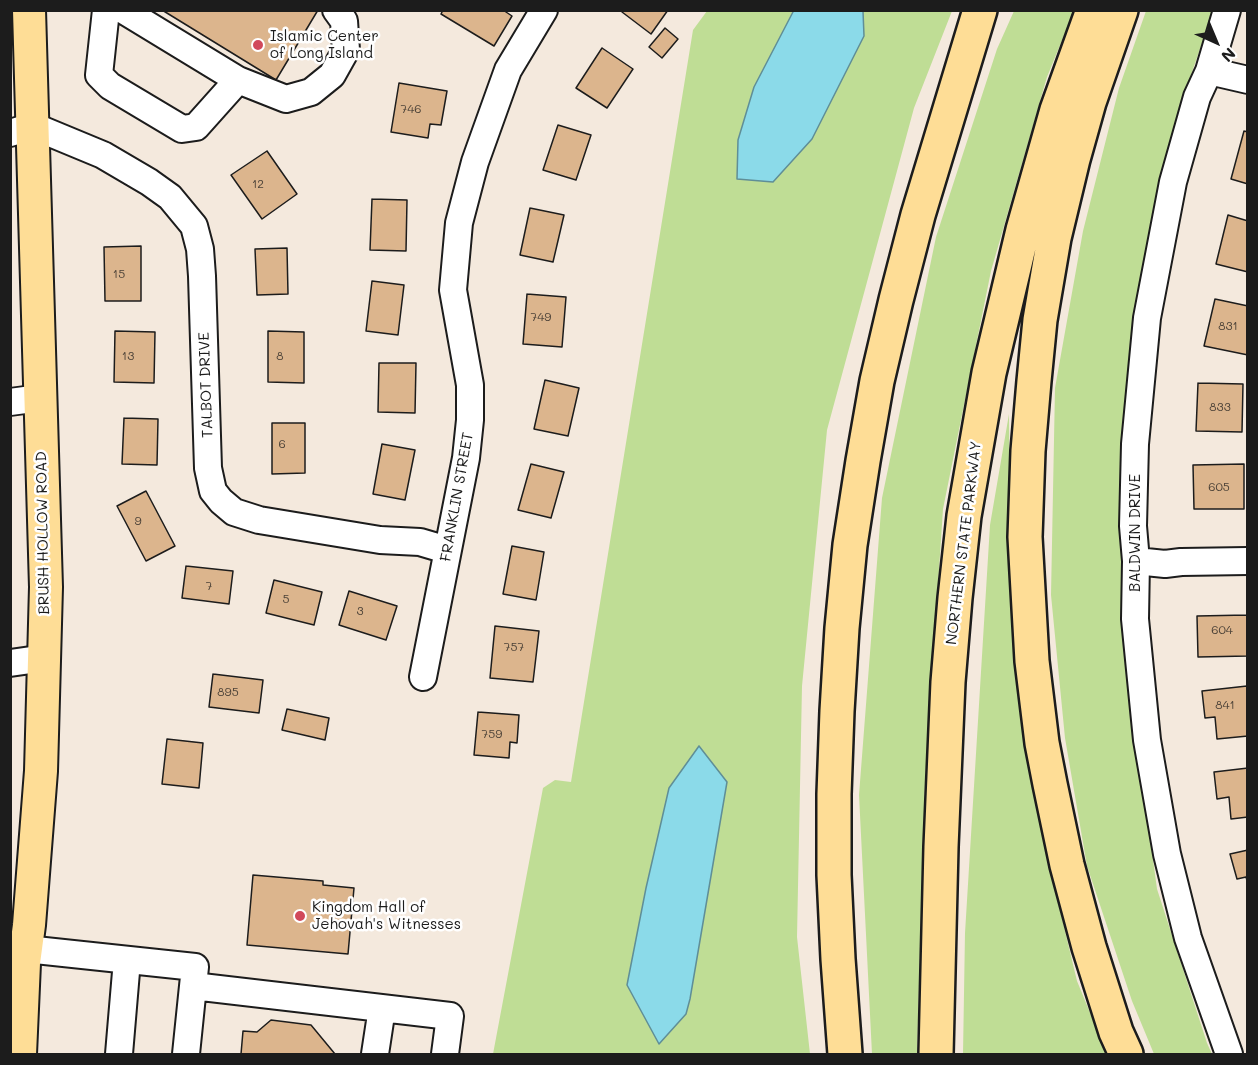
<!DOCTYPE html>
<html>
<head>
<meta charset="utf-8">
<style>
  body { margin:0 }
  #map { position:relative; width:1258px; height:1065px; overflow:hidden; background:#f4e9dd; font-family:Mali,sans-serif }
  canvas { display:block }
  .frame { position:absolute; inset:0; border:12px solid #1c1c1c; pointer-events:none }
  .north { position:absolute; left:1186px; top:12px; width:60px; height:60px; -webkit-text-stroke:4px #fff; paint-order:stroke; rotate:136deg; font-size:16px; font-weight:700; line-height:24px; text-align:center; color:#1c1c1c }
  .north::after { content:''; display:block; margin:auto; width:21px; height:27px; background:#1c1c1c; clip-path:polygon(50% 0,100% 100%,50% 72%,0 100%) }
</style>
</head>
<body>
<div id="map">
<canvas width="1258" height="1065"></canvas>
<div class="frame"></div>
<div class="north">N</div>
</div>
<script>
const c = document.querySelector('canvas').getContext('2d');
c.lineJoin = 'round';
function paint(path, color) { c.fillStyle = color; c.fill(path, 'evenodd'); }
const toPath = rows => new Path2D(rows.map(r => 'M' + r).join(''));
function strokePath(path, color, width, dash) { c.strokeStyle = color; c.lineWidth = width; c.lineCap = dash ? 'butt' : 'round'; c.setLineDash(dash || []); c.stroke(path); }
function label(font, color, halo, rows, align = 'center') {
  c.font = font + ' Mali,sans-serif'; c.lineWidth = 5; c.setLineDash([]); c.textBaseline = 'middle'; c.strokeStyle = halo; c.fillStyle = color; for (const [text, x, y, turn = 0] of rows) {
    c.save(); c.translate(x, y); c.rotate((+turn || 0) * Math.PI / 180); c.textAlign = isNaN(turn) ? turn : align; if (halo) c.strokeText(text, 0, 0); c.fillText(text, 0, 0); c.restore();
  }
}
paint(toPath([
  [707,11,952,11,914,108,827,430,802,686,797,937,810,1054,493,1054,543,788,555,780,571,782,693,30],
  [1014,11,1074,11,1047,77,991,271,943,509,925,782,917,1054,872,1054,859,795,882,498,936,237,997,49],
  [1146,11,1213,11,1190,78,1155,208,1129,385,1121,550,1133,711,1157,889,1207,1043,1212,1054,1154,1054,1132,1001,1087,866,1065,738,1051,595,1055,388,1083,231,1119,88],
  [1009,414,1010,554,1024,739,1046,852,1077,981,1107,1054,963,1054,965,933,990,525]
]), '#bfdd95');
const water = toPath([
  [794,10,863,11,864,36,812,139,773,182,737,179,738,140,754,87,794,10],
  [699,746,727,782,690,999,686,1014,659,1044,627,985,646,888,669,788,699,746]
]);
paint(water, '#8bdae9');
strokePath(water, '#5f8e97', 1.5);
const building = toPath([
  [162,10,318,10,276,80,162,10],
  [443,10,503,10,512,16,494,46,441,14,443,10],
  [622,10,668,10,651,34,622,12,622,10],
  [665,28,678,39,662,58,649,47,665,28],
  [602,48,633,69,607,108,576,88,602,48],
  [399,83,447,91,441,125,430,124,428,138,391,132,399,83],
  [558,125,591,135,576,180,543,170,558,125],
  [1244,131,1248,132,1248,184,1231,179,1244,131],
  [267,151,297,194,262,219,231,175,267,151],
  [372,199,407,200,406,251,370,250,372,199],
  [530,208,564,215,553,262,520,255,530,208],
  [1228,215,1248,221,1248,272,1216,264,1228,215],
  [141,246,141,301,105,301,104,247,141,246],
  [287,248,288,294,257,295,255,249,287,248],
  [372,281,404,285,398,335,366,331,372,281],
  [527,294,566,297,562,347,523,344,527,294],
  [1215,299,1248,306,1248,355,1204,346,1215,299],
  [115,331,155,332,154,383,114,382,115,331],
  [268,331,304,332,304,383,268,382,268,331],
  [379,363,416,363,415,413,378,412,379,363],
  [545,380,579,388,568,436,534,429,545,380],
  [1198,383,1243,384,1242,432,1196,431,1198,383],
  [124,418,158,419,157,465,122,464,124,418],
  [272,423,305,423,305,473,272,474,272,423],
  [382,444,415,450,405,500,373,494,382,444],
  [531,464,564,472,551,518,518,510,531,464],
  [1244,464,1244,509,1194,509,1193,465,1244,464],
  [146,491,175,546,146,561,117,506,146,491],
  [512,546,544,552,536,600,503,594,512,546],
  [186,566,233,571,229,604,182,598,186,566],
  [274,580,322,592,314,625,266,613,274,580],
  [349,591,397,606,386,640,339,625,349,591],
  [1247,615,1248,656,1198,657,1197,616,1247,615],
  [495,626,539,631,533,682,490,678,495,626],
  [213,674,263,680,259,713,209,707,213,674],
  [1247,686,1248,736,1217,739,1215,717,1205,718,1202,691,1247,686],
  [287,709,329,718,325,740,282,730,287,709],
  [478,712,519,715,517,743,510,742,509,758,474,755,478,712],
  [167,739,203,743,199,788,162,784,167,739],
  [1248,768,1248,817,1231,819,1229,797,1217,799,1214,772,1248,768],
  [1248,850,1248,884,1246,877,1237,879,1230,854,1248,850],
  [253,875,323,881,323,885,354,888,348,954,247,945,253,875],
  [271,1020,311,1025,335,1054,241,1054,243,1031,257,1032,271,1020]
]);
paint(building, '#dcb58d');
strokePath(building, '#1c1c1c', 1.5);
const minor = toPath([
  [106,10,99,75,110,86,182,129,196,127,238,80],
  [123,10,238,80,286,99,311,92,332,75,346,50,344,21,336,10],
  [1227,10,1209,71,1197,97,1173,182,1147,318,1135,444,1133,526,1136,561,1135,619,1147,740,1167,854,1188,938,1229,1054],
  [1209,71,1248,80],
  [10,133,33,126,103,155,149,182,170,197,194,226,200,249,202,276,208,468,213,491,221,501,234,512,259,520,380,540,420,542,447,550],
  [10,402,40,398],
  [1136,561,1165,564,1181,562,1248,561],
  [10,663,45,658],
  [423,677,466,458,470,420,470,385,453,290,459,223,475,162,508,70,544,10],
  [26,949,195,967,193,986,450,1016,445,1054],
  [119,1054,127,960],
  [186,1054,193,986],
  [375,1054,382,1008]
]);
const major = toPath([
  [20,1054,24,963,29,925,41,771,46,587,29,10]
]);
const highway = toPath([
  [1121,10,1089,102,1073,159,1054,238,1040,320,1034,381,1028,451,1025,537,1032,661,1042,743,1050,784,1067,865,1089,947,1116,1032,1126,1054],
  [845,1054,838,959,834,875,834,794,837,711,842,628,850,545,863,461,877,381,896,300,918,215,980,10],
  [936,1054,941,847,948,682,955,598,964,516,989,373,1023,230,1057,110,1093,10]
]);
strokePath(minor, '#1c1c1c', 30);
strokePath(major, '#1c1c1c', 36);
strokePath(highway, '#1c1c1c', 38);
strokePath(minor, '#fff', 26);
strokePath(major, '#fedd96', 32);
strokePath(highway, '#fedd96', 33);
for (const [x, y, r, color] of [
  [258,45,6,"#d1495b"],
  [300,916,6,"#d1495b"]
]) { const dot = new Path2D(); dot.arc(x, y, r, 0, 2 * Math.PI); c.fillStyle = color; c.fill(dot); strokePath(dot, '#fff', 2); }
label('12px', '#4c4238', null, [
  ["746",411,109],
  ["12",258,184],
  ["15",119,274],
  ["749",541,317],
  ["831",1228,326],
  ["13",128,356],
  ["8",280,356],
  ["833",1220,407],
  ["6",282,444],
  ["605",1219,487],
  ["9",138,521],
  ["7",209,586],
  ["5",286,599],
  ["3",360,611],
  ["604",1222,630],
  ["757",514,647],
  ["895",228,692],
  ["841",1225,705],
  ["759",492,734]
]);
label('15px', '#1c1c1c', '#fff', [
  ["Islamic Center",270,36],
  ["of Long Island",270,53],
  ["Kingdom Hall of",312,907],
  ["Jehovah's Witnesses",312,924]
], 'left');
label('15px', '#1c1c1c', '#fff', [
  ["TALBOT DRIVE",206,385,-92],
  ["FRANKLIN STREET",457,497,-80],
  ["BRUSH HOLLOW ROAD",43,533,-91],
  ["BALDWIN DRIVE",1135,533,-90],
  ["NORTHERN STATE PARKWAY",964,543,-83]
]);
</script>
</body>
</html>
